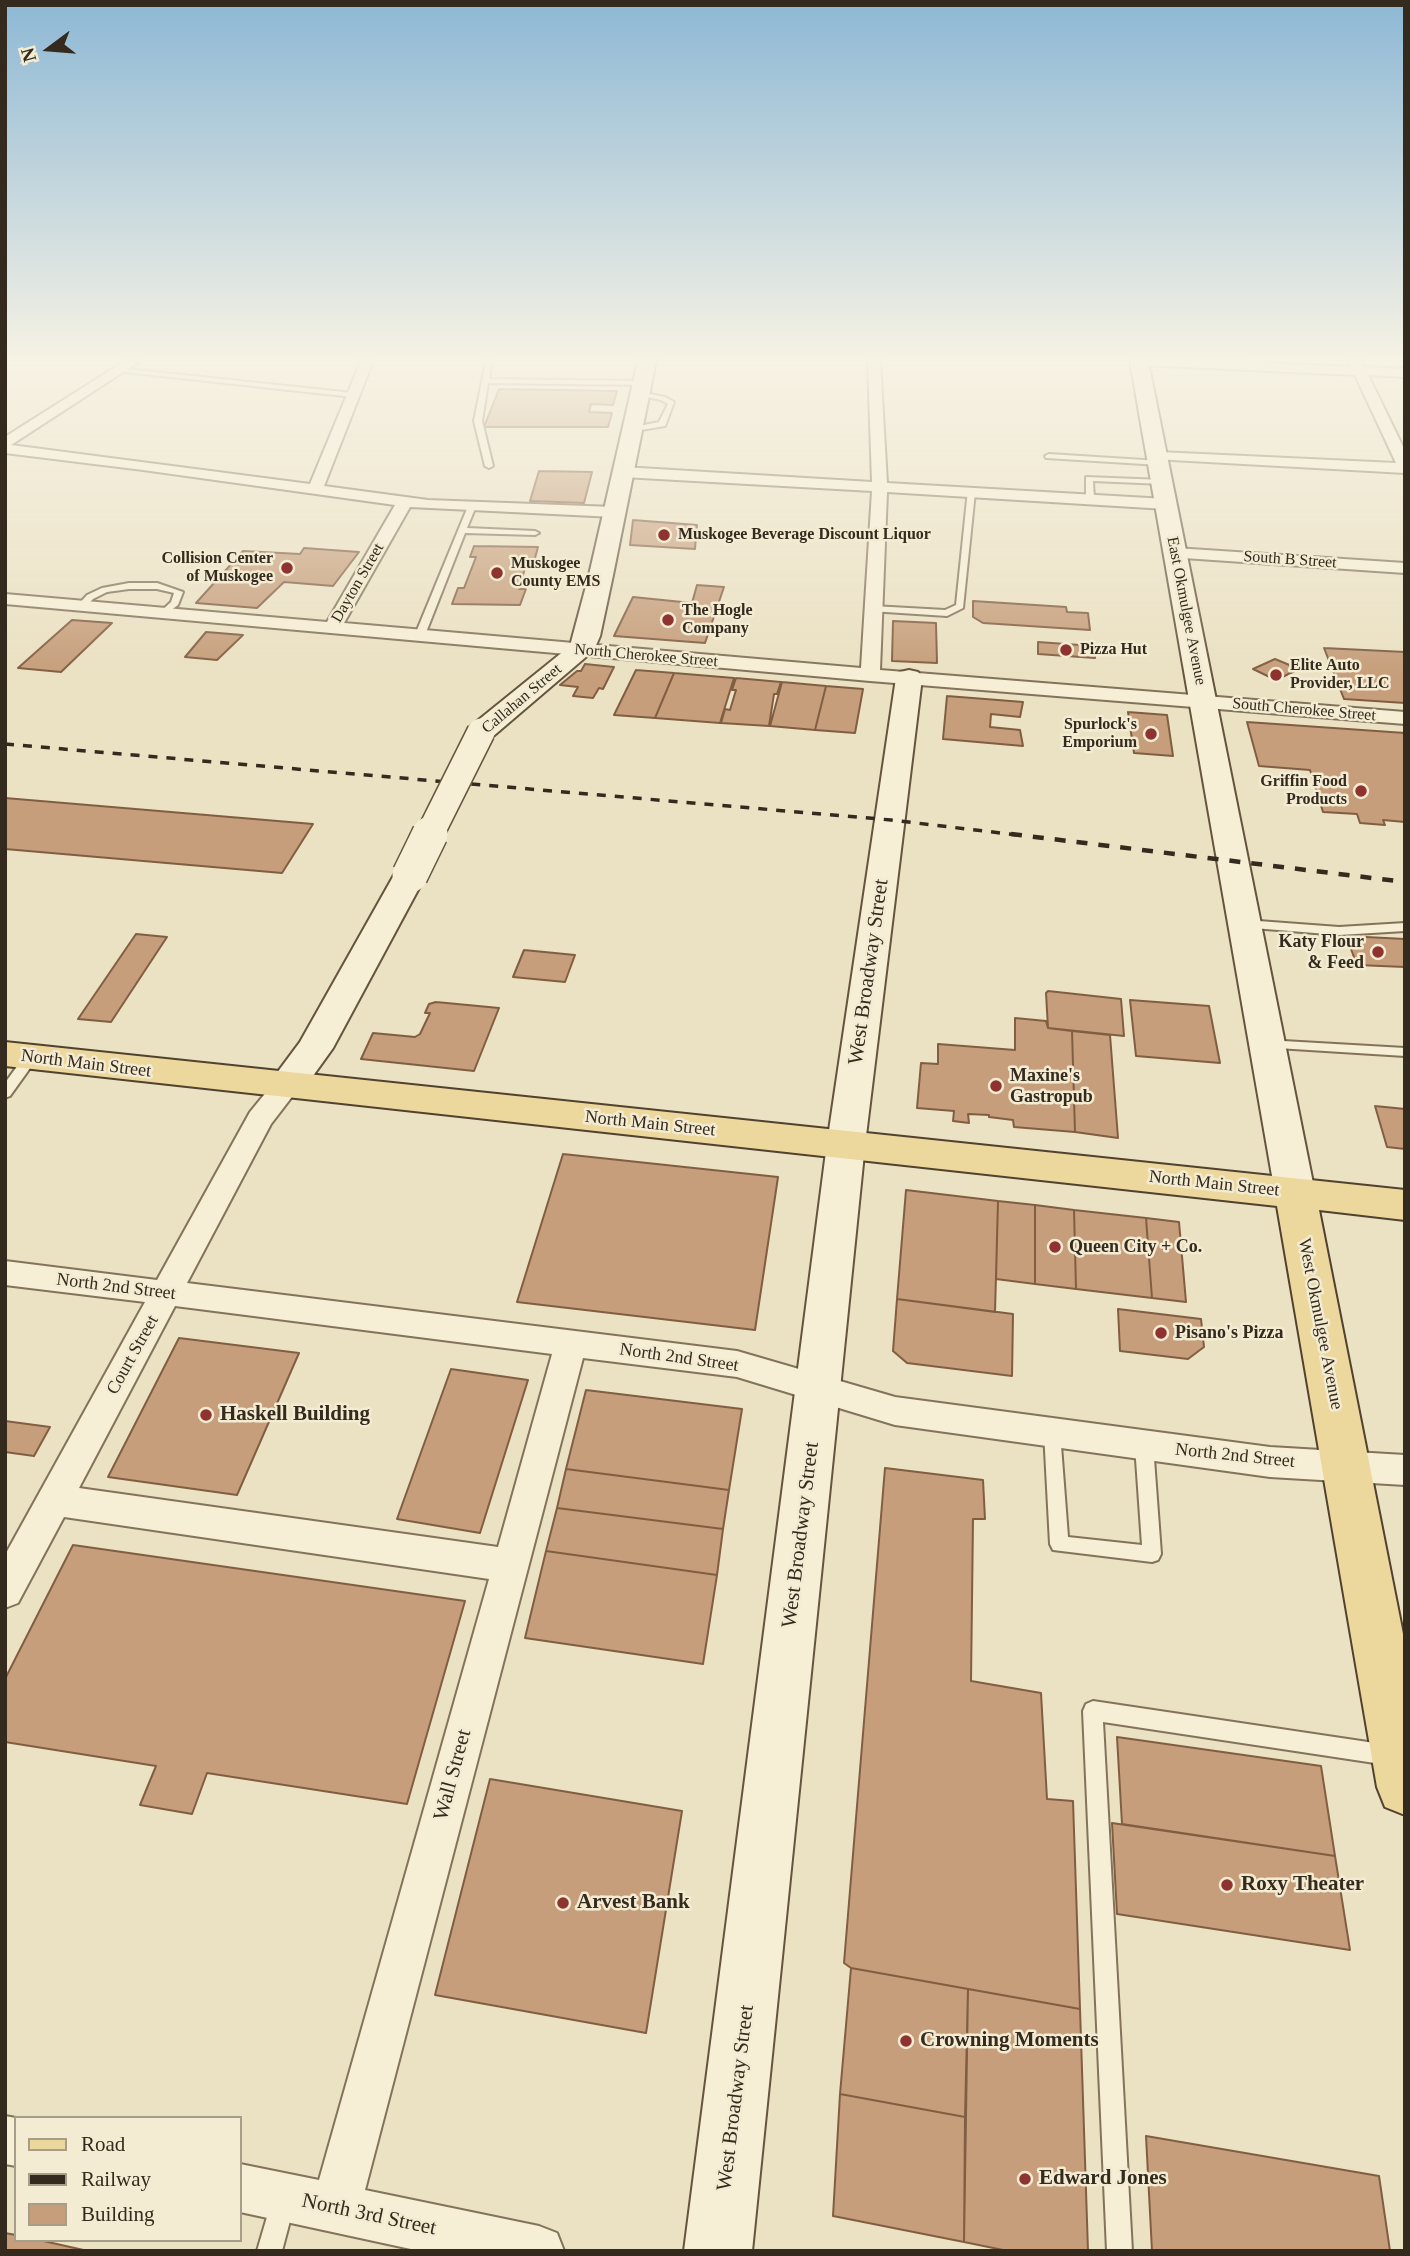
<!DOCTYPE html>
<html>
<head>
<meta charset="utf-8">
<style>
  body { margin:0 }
  #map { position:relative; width:1410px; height:2256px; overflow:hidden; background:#ebe1c3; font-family:Georgia,serif }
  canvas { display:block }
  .frame { position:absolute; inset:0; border:7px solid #342a1e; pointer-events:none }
  .legend { position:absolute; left:14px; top:2116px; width:228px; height:126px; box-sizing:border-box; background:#f3ebd2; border:2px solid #a79e8a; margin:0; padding:9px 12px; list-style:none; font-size:21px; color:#342a1e }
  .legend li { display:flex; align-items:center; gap:14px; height:35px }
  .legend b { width:35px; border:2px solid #a79e8a }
  .north { position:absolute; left:14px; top:14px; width:70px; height:70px; -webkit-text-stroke:5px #f3ebd2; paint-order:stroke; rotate:254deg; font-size:19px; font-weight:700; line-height:28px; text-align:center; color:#342a1e }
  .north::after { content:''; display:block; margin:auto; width:24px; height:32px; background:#342a1e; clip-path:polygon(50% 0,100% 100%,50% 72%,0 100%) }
</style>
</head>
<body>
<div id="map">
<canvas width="1410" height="2256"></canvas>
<div class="frame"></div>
<ul class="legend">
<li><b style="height:9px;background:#ecd79c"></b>Road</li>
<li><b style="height:9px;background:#342a1e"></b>Railway</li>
<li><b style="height:19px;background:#c69e7b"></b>Building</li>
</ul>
<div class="north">N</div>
</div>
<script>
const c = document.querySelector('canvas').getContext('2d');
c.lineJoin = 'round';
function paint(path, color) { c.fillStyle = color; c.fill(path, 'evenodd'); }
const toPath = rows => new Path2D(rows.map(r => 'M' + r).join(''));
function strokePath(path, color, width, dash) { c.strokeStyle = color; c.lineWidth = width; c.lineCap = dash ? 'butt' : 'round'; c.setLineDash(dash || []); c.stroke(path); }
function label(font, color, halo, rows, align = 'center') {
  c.font = font + ' Georgia,serif'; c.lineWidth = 5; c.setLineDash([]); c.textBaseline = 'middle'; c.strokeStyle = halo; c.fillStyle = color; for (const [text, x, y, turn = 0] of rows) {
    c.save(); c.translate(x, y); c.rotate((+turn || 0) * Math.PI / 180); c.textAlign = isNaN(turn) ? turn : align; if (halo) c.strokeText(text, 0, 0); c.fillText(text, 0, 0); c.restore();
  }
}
const building = toPath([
  [499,389,617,391,613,405,591,404,589,412,612,413,608,427,484,427,499,389],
  [539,471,592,472,584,503,530,501,539,471],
  [633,520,697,525,695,549,630,545,633,520],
  [474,546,538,547,535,558,528,558,519,589,526,589,520,605,452,604,458,588,464,588,476,557,470,557,474,546],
  [304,548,359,552,333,586,284,582,257,608,196,603,243,551,300,554,304,548],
  [697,585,724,587,705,643,614,636,633,597,692,603,697,585],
  [973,601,1066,607,1067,612,1088,613,1090,630,983,623,973,617,973,601],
  [72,620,112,623,61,672,18,668,72,620],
  [893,621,936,623,937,663,892,661,893,621],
  [206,632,243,635,217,660,185,657,206,632],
  [1038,642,1094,646,1095,658,1038,654,1038,642],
  [1324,648,1405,652,1405,703,1344,699,1324,648],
  [1275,659,1299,669,1276,680,1253,669,1275,659],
  [585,664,614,667,603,689,599,688,593,698,573,696,578,687,560,685,577,671,581,671,585,664],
  [636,670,674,673,655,718,614,715,636,670],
  [674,673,734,678,720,723,655,718,674,673],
  [736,678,781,682,777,694,774,694,769,726,721,723,725,709,730,710,736,690,732,690,736,678],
  [782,682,826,686,815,730,770,726,782,682],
  [826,686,863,689,855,733,815,730,826,686],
  [947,696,1023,702,1020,717,991,714,990,727,1020,730,1023,746,943,739,947,696],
  [1128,712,1167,715,1173,756,1134,753,1128,712],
  [1247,722,1405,733,1405,822,1383,820,1385,825,1360,823,1357,814,1323,812,1310,770,1259,766,1247,722],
  [5,798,313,824,282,873,5,849,5,798],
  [136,934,167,937,111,1022,78,1019,136,934],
  [1346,936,1405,939,1405,967,1357,965,1346,936],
  [524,950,575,955,565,982,513,977,524,950],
  [1048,991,1121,999,1124,1036,1048,1028,1046,993,1048,991],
  [1130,1000,1209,1006,1220,1063,1136,1056,1130,1000],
  [436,1002,499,1008,474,1071,361,1059,373,1033,415,1037,420,1034,430,1013,425,1013,429,1004,436,1002],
  [1015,1018,1046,1021,1048,1028,1072,1031,1075,1132,1014,1127,1013,1120,989,1117,989,1115,968,1114,969,1123,953,1121,954,1111,917,1108,921,1063,938,1064,938,1044,1015,1050,1015,1018],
  [1072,1031,1110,1035,1118,1138,1075,1132,1072,1031],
  [1375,1106,1405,1109,1405,1149,1387,1147,1375,1106],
  [563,1154,778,1177,755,1330,517,1302,563,1154],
  [906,1190,998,1201,995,1312,897,1299,906,1190],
  [998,1201,1035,1205,1035,1284,996,1279,998,1201],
  [1035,1205,1074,1210,1076,1289,1035,1284,1035,1205],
  [1074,1210,1146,1218,1152,1298,1076,1289,1074,1210],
  [1146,1218,1179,1222,1186,1302,1152,1298,1146,1218],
  [897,1299,1013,1314,1012,1376,907,1363,893,1351,897,1299],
  [1118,1309,1201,1319,1204,1347,1188,1359,1120,1351,1118,1309],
  [179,1338,299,1353,237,1495,108,1477,179,1338],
  [451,1369,528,1380,480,1533,397,1519,451,1369],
  [586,1390,742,1409,729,1490,566,1469,586,1390],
  [5,1421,50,1427,34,1456,5,1452,5,1421],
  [885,1468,983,1480,985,1519,973,1519,971,1681,1041,1693,1047,1799,1073,1801,1080,2009,851,1968,844,1963,885,1468],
  [566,1469,729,1490,723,1529,557,1508,566,1469],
  [557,1508,723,1529,717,1575,546,1551,557,1508],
  [73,1545,465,1601,407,1804,207,1773,192,1814,140,1805,156,1766,5,1742,5,1679,73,1545],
  [546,1551,717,1575,703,1664,525,1638,546,1551],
  [1117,1737,1321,1766,1335,1856,1122,1824,1117,1737],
  [490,1779,682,1811,646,2033,435,1995,490,1779],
  [1112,1823,1335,1856,1350,1950,1117,1914,1112,1823],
  [851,1968,968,1989,965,2117,840,2094,851,1968],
  [968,1989,1080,2009,1088,2251,1008,2251,964,2242,968,1989],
  [840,2094,965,2117,964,2242,833,2216,840,2094],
  [1146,2136,1379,2176,1390,2251,1152,2251,1146,2136],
  [5,2233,16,2235,16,2240,39,2240,88,2251,5,2251,5,2233]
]);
paint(building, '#c69e7b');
strokePath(building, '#815e42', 2);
const lane = toPath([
  [486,361,492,361,489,379,642,381,645,383,642,385,488,383,482,421,493,466,489,468,485,466,474,421,486,361],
  [117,368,353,393,356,395,353,397,115,371,117,368],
  [640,392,665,397,674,402,665,426,629,432,629,428,659,422,668,404,661,400,638,395,640,392],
  [1049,454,1160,461,1164,463,1160,465,1046,458,1045,456,1049,454],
  [1086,477,1163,480,1167,482,1163,484,1093,481,1094,499,1090,501,1086,499,1086,477],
  [968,490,975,492,963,608,947,616,870,611,869,609,873,606,945,610,956,605,968,490],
  [469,504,476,506,467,528,535,531,539,533,535,535,465,533,425,635,417,637,415,635,469,504],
  [129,583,157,583,183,592,178,605,163,616,159,613,171,602,174,593,157,589,129,589,107,592,93,599,84,608,77,606,87,595,102,588,129,583],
  [1245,920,1339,927,1405,923,1405,931,1339,935,1241,927,1239,924,1241,921,1245,920],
  [1266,1040,1405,1048,1405,1056,1261,1047,1259,1044,1261,1041,1266,1040],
  [31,1053,38,1057,10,1096,5,1098,5,1083,26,1054,31,1053],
  [1052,1425,1058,1427,1060,1432,1068,1537,1142,1545,1135,1445,1138,1440,1144,1438,1150,1440,1153,1445,1161,1554,1158,1560,1152,1562,1053,1550,1050,1544,1044,1432,1046,1427,1052,1425],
  [1093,1701,1388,1745,1395,1748,1398,1755,1395,1762,1388,1765,1103,1722,1132,2251,1107,2251,1083,1711,1086,1704,1093,1701],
  [283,2190,292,2193,295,2202,282,2251,257,2251,274,2193,283,2190]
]);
const street = toPath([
  [125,361,140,361,11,445,310,484,361,361,373,361,324,486,428,500,614,507,622,512,614,517,410,507,344,623,861,668,872,491,623,477,615,472,623,467,872,482,868,361,880,361,887,483,1166,499,1174,504,1166,509,887,492,880,670,1405,712,1405,724,870,681,5,604,5,594,327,622,395,505,143,470,5,453,5,437,125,361],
  [1135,361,1226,361,1351,367,1349,361,1361,361,1364,367,1405,369,1405,377,1368,375,1405,451,1405,473,1154,459,1152,456,1154,453,1159,452,1396,463,1355,375,1141,365,1135,361],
  [1175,548,1405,563,1405,573,1169,557,1167,553,1175,548],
  [287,1076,297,1079,301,1085,271,1124,187,1283,737,1351,895,1397,1270,1447,1405,1455,1405,1485,1270,1477,895,1425,737,1377,583,1358,365,2190,539,2226,557,2233,564,2251,420,2251,240,2212,240,2164,319,2180,489,1579,64,1517,18,1603,5,1608,5,1555,145,1302,5,1285,5,1261,157,1280,250,1112,277,1079,287,1076],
  [175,1306,552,1354,498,1547,79,1488,175,1306],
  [5,2116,16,2118,16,2166,5,2164,5,2116]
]);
const secondary = toPath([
  [638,361,656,361,613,575,600,636,594,650,491,738,481,740,471,738,467,732,471,726,570,646,589,575,638,361],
  [1130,361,1148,361,1315,1193,1309,1203,1295,1208,1281,1203,1275,1193,1130,361],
  [909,670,918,672,922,678,865,1144,752,2251,684,2251,827,1144,896,678,900,672,909,670],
  [410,865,421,868,426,875,333,1048,300,1094,287,1098,274,1094,268,1085,300,1042,394,875,399,868,410,865]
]);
const primary = toPath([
  [5,1042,1405,1190,1405,1220,1319,1210,1405,1644,1405,1815,1385,1807,1377,1787,1277,1206,5,1066,5,1042]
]);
strokePath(lane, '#83735b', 4);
strokePath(street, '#83735b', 4);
strokePath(secondary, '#65543e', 4);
strokePath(primary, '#51412f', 4);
paint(lane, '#f6eed5');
paint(street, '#f6eed5');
paint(secondary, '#f6eed5');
paint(primary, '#ecd79c');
strokePath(toPath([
  [5,744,891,820,1026,836]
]), '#342a1e', 3.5, [9, 9]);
strokePath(toPath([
  [1011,834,1405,882]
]), '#342a1e', 4.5, [11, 11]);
const secondaryBridgeFar1 = toPath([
  [429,836,481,732]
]);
const secondaryBridge = toPath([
  [410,875,430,834]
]);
strokePath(secondaryBridgeFar1, '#65543e', 30, []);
strokePath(secondaryBridge, '#65543e', 38, []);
strokePath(secondaryBridgeFar1, '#f6eed5', 27);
strokePath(secondaryBridge, '#f6eed5', 35);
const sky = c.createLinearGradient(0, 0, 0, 677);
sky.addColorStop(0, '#8db8d5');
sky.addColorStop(0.53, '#f6f2e4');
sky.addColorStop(1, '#f6f2e400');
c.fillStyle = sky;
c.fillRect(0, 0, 1410, 677);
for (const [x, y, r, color] of [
  [664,535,7,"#8e332f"],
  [287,568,7,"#8e332f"],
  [497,573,7,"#8e332f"],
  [668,620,7,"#8e332f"],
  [1066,650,7,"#8e332f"],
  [1276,675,7,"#8e332f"],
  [1151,734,7,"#8e332f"],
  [1361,791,7,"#8e332f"],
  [1378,952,7,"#8e332f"],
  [996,1086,7,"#8e332f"],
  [1055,1247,7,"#8e332f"],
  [1161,1333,7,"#8e332f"],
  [206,1415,7,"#8e332f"],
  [1227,1885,7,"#8e332f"],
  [563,1903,7,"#8e332f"],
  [906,2041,7,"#8e332f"],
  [1025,2179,7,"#8e332f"]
]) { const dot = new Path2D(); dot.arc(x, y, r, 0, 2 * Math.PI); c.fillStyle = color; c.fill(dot); strokePath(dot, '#f3ebd2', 2.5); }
label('bold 16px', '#342a1e', '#f3ebd2', [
  ["Muskogee Beverage Discount Liquor",678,535],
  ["Collision Center",273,559,"right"],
  ["of Muskogee",273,577,"right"],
  ["Muskogee",511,564],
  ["County EMS",511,582],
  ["The Hogle",682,611],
  ["Company",682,629],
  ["Pizza Hut",1080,650],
  ["Elite Auto",1290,666],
  ["Provider, LLC",1290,684],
  ["Spurlock's",1137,725,"right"],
  ["Emporium",1137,743,"right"],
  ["Griffin Food",1347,782,"right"],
  ["Products",1347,800,"right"]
], 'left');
label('16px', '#342a1e', '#f3ebd2', [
  ["South B Street",1290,560,4],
  ["Dayton Street",358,583,-60],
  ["East Okmulgee Avenue",1186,611,79],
  ["North Cherokee Street",646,656,5],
  ["Callahan Street",522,699,-40],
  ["South Cherokee Street",1304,710,5]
]);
label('bold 18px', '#342a1e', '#f3ebd2', [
  ["Katy Flour",1364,942,"right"],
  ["& Feed",1364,963,"right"],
  ["Maxine's",1010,1076],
  ["Gastropub",1010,1097],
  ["Queen City + Co.",1069,1247],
  ["Pisano's Pizza",1175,1333]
], 'left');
label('18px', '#342a1e', '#f3ebd2', [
  ["North Main Street",86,1064,7],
  ["North Main Street",650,1124,6],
  ["North Main Street",1214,1184,6],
  ["North 2nd Street",116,1287,7],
  ["West Okmulgee Avenue",1320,1324,79],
  ["Court Street",133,1355,-61],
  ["North 2nd Street",679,1358,8],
  ["North 2nd Street",1235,1456,6]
]);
label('21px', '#342a1e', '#f3ebd2', [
  ["West Broadway Street",869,972,-82],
  ["West Broadway Street",801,1535,-83],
  ["Wall Street",453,1775,-75],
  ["West Broadway Street",736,2098,-83],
  ["North 3rd Street",369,2215,12]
]);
label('bold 21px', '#342a1e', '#f3ebd2', [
  ["Haskell Building",220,1415],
  ["Roxy Theater",1241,1885],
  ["Arvest Bank",577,1903],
  ["Crowning Moments",920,2041],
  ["Edward Jones",1039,2179]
], 'left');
</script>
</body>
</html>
